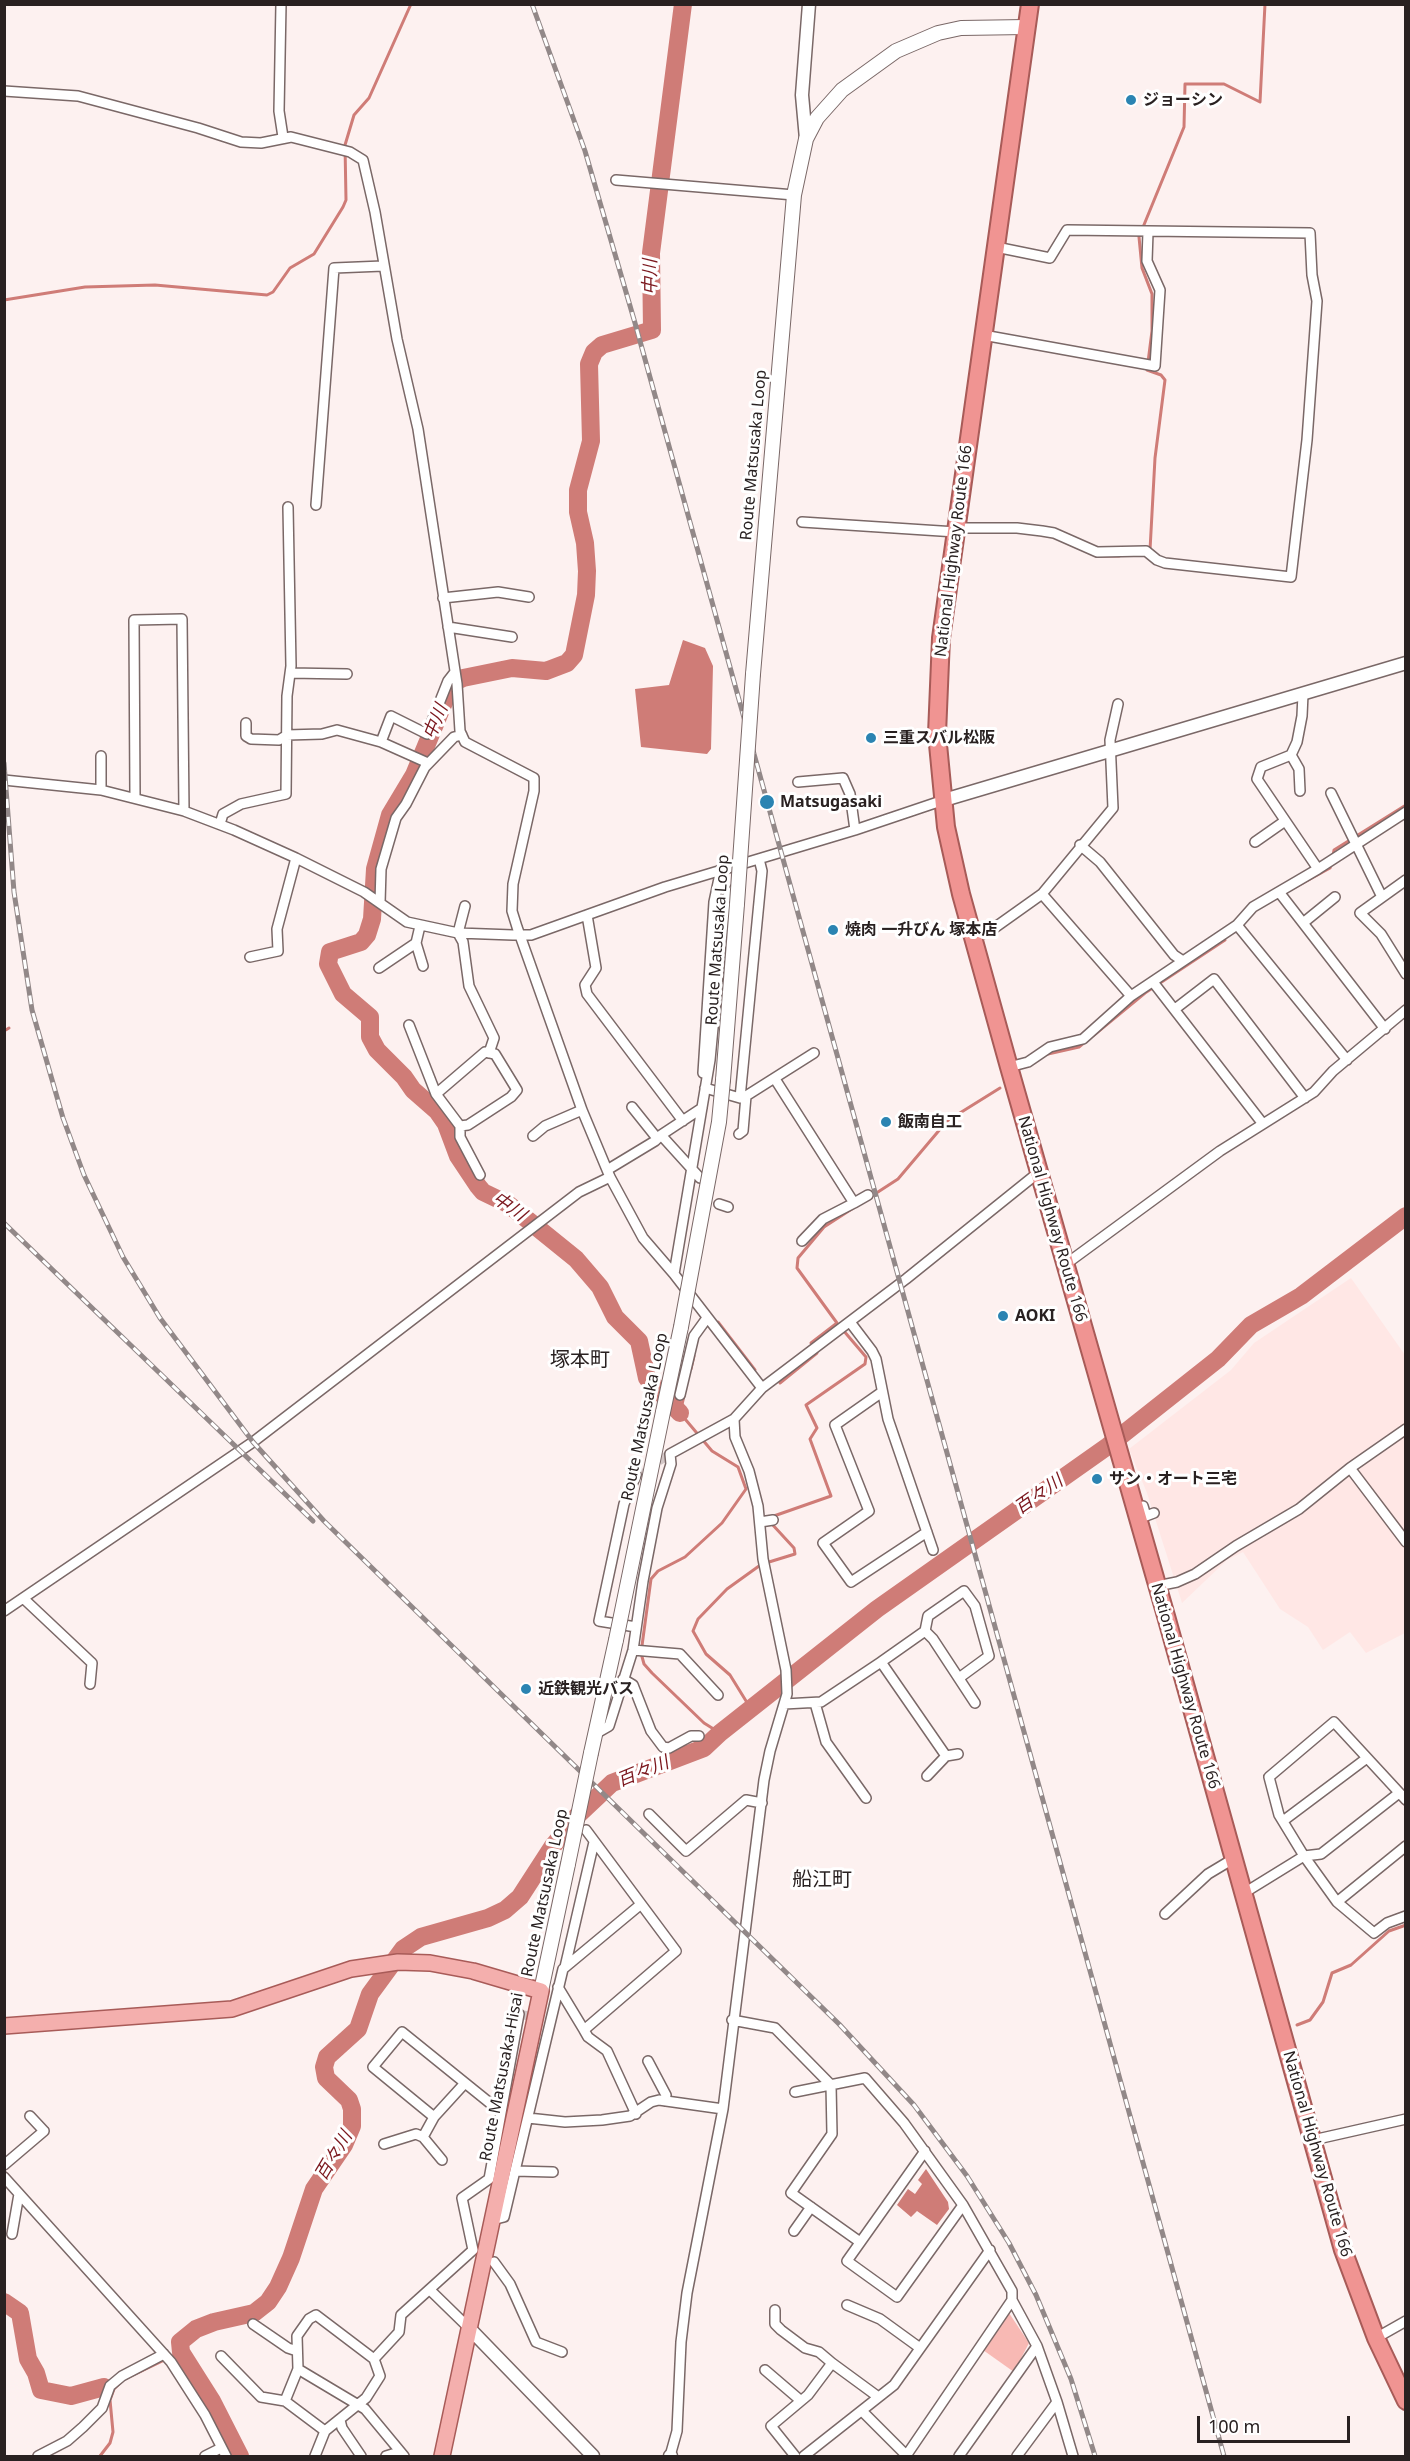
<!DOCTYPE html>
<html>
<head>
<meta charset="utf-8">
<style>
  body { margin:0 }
  #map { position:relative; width:1410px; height:2461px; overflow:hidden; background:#fdf1f0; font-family:"Noto Sans",sans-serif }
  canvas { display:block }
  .frame { position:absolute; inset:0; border:6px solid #292121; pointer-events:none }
  .scale { position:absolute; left:1197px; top:2416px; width:153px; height:27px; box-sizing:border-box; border:3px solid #292121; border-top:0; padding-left:8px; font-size:18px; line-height:21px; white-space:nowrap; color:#292121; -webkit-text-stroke:4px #fff; paint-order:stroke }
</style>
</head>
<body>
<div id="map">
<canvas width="1410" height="2461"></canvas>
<div class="frame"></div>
<div class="scale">100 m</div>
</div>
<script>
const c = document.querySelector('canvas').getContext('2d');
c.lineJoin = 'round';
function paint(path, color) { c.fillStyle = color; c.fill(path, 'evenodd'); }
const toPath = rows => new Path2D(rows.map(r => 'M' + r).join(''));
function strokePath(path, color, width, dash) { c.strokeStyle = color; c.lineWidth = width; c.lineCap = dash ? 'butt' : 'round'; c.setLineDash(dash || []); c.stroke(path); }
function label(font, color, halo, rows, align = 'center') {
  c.font = font + ' "Noto Sans","Noto Sans JP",sans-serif'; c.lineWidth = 6; c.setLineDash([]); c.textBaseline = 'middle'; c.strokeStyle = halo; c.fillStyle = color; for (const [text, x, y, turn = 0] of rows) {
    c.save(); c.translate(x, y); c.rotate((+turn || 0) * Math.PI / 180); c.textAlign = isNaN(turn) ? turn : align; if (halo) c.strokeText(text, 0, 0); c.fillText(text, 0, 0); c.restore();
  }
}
paint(toPath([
  [1351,1278,1405,1355,1405,1633,1366,1653,1350,1632,1323,1650,1308,1627,1280,1609,1243,1552,1227,1560,1182,1603,1147,1493,1129,1449,1231,1370,1254,1343]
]), '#ffe7e5');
paint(toPath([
  [1009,2313,1029,2343,1014,2372,983,2350]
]), '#f8b9b4');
paint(toPath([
  [683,640,705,648,713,666,711,749,707,754,641,747,635,689,669,685],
  [926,2169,948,2202,949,2209,937,2225,917,2211,911,2217,897,2205,908,2189,915,2194,922,2184,918,2180]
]), '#cf7c77');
strokePath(toPath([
  [4,300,85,287,155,285,267,295,273,292,290,268,314,254,343,207,346,200,345,145,354,115,369,98,411,4],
  [1150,550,1155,458,1165,380,1161,375,1147,370,1152,331,1152,294,1142,268,1139,237,1184,127,1185,84,1224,84,1260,102,1265,4],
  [1099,556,1119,556],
  [1333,856,1334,850,1406,805],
  [1292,889,1330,868,1331,865],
  [4,1031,9,1028],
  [1094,1035,1145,993,1225,940],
  [1048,1054,1079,1047,1086,1041],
  [718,1322,755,1370],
  [811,1343,837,1323,797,1268,798,1258,824,1227,898,1179,947,1121,1000,1088],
  [691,1369,694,1356],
  [780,1383,817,1353],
  [684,1396,680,1413,712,1451,738,1467,746,1489,722,1523,685,1557,658,1571,651,1579,641,1653,644,1664,652,1673,704,1723,720,1733],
  [771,1517,831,1496,810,1439,817,1428,806,1405,865,1364,866,1357,843,1330],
  [769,1562,795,1554,794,1548,771,1523],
  [751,1709,730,1675,706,1654,693,1631,698,1619,727,1589,759,1566],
  [1297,2025,1310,2020,1323,2002,1332,1973,1351,1965,1389,1931,1406,1925],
  [100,2456,110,2443,113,2432,110,2400,114,2389,123,2380,181,2352]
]), '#cf7c77', 3);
strokePath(toPath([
  [680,1413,647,1378,639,1341,615,1317,600,1287,576,1259,508,1204,483,1192,478,1186,458,1156,446,1124,437,1111,413,1090,404,1077,377,1050,370,1037,370,1017,343,994,328,964,330,952,361,942,367,935,372,919,375,869,390,815,414,775,452,683,463,678,512,668,546,671,567,663,574,655,586,595,587,571,585,543,578,512,578,490,591,441,589,364,594,352,602,345,652,330,651,253,683,4],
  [4,2302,20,2313,28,2359,36,2373,41,2390,71,2396,104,2387],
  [240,2456,212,2401,181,2352,180,2342,196,2329,214,2322,254,2313,268,2302,278,2287,291,2258,314,2189,344,2145,352,2126,352,2109,349,2100,326,2078,324,2067,327,2057,358,2029,370,1994,403,1949,421,1937,488,1918,505,1910,520,1897,553,1846,577,1816,612,1783,704,1748,720,1733,877,1609,1108,1446,1218,1359,1251,1325,1301,1296,1406,1216]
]), '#cf7c77', 18);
strokePath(toPath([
  [636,1475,670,1454],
  [519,2014,552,2021]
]), '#d3c7c7', 9, [9, 4.5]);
const minor = toPath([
  [281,4,279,111,283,137],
  [4,91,78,96,198,128,241,142,261,143,291,137,350,152,363,160,375,212,397,339,418,429,457,684,460,731,465,742,534,778,534,791,513,884,512,911,517,927,582,1110,610,1177,643,1238,674,1274,762,1388],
  [616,180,794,195],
  [983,335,1155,366,1160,290,1147,261,1148,232],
  [316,505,334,268,383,266],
  [802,522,956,532],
  [956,528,1017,528,1042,531,1054,533,1097,552,1146,551,1157,560,1165,563,1291,577,1307,440,1317,301,1312,275,1310,233,1067,230,1050,258,996,247],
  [443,598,498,592,529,597],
  [448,627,512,637],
  [290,673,347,674],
  [1303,694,1302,716,1297,742,1291,755,1261,767,1257,779,1318,869,1406,812],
  [246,723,246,736,251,739,279,740,287,735,322,734,337,730,381,742,428,763],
  [381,742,391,716,427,734,448,681,455,672],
  [1291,755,1299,769,1300,791],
  [4,780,101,790,184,811,234,830,296,858,364,892,407,922,458,933,513,935,531,935,665,887,855,830,944,800],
  [798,782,843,778,850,794,855,830],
  [101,790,101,756],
  [1331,793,1382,897],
  [135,797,134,620,182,619,184,811],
  [220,824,223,814,241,804,286,794,287,696,291,666,288,507],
  [1255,842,1285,821],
  [1080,845,1100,862,1174,955,1183,961],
  [1406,880,1360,913,1381,934,1406,974],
  [1279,892,1385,1029],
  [1042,894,1131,996],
  [380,903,381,869,396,818,406,804,425,767,454,737,462,735],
  [465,906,458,933,463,942,469,986,494,1038,489,1053],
  [587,915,596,968,585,985,587,994,683,1121],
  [1303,923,1335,897],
  [1237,925,1347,1060],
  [973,937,990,931,1042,894,1113,808,1110,740,1118,704],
  [416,943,423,966],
  [250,957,278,951,277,929,296,858],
  [379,968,416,943,420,926],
  [1153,982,1263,1124],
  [1175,1009,1214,979,1305,1098],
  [409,1025,436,1094],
  [1009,1067,1028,1062,1050,1047,1083,1039,1131,996,1237,925,1253,907,1318,869],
  [703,1073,714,902,721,869],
  [775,1079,854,1203,823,1219,802,1241],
  [705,1088,740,1098,746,1096,814,1053],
  [740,1098,762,871,759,859],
  [632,1107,656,1137],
  [460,1126,436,1094,485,1052,495,1054,517,1090,511,1097,468,1125,460,1126,460,1137,480,1175],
  [739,1134,743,1131,746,1096],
  [533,1136,545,1126,582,1110],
  [607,1170,655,1141,661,1135],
  [700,1178,661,1135,702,1108],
  [854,1203,868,1195],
  [719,1204,728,1207],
  [1066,1264,1220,1151,1314,1092,1333,1071,1406,1010],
  [674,1274,710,1060,725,900,739,884],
  [850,1322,872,1351,876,1359,888,1419,933,1550],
  [882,1392,835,1425,869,1511,823,1543,851,1582,927,1532],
  [680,1395,694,1336,707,1318],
  [1350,1468,1406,1542],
  [636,1475,624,1504,599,1621,636,1627],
  [1143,1506,1146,1516,1154,1513],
  [760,1522,773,1520],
  [1157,1586,1177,1582,1195,1574,1236,1546,1299,1509,1350,1468,1406,1429],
  [23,1598,92,1663,90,1684],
  [4,1611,253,1442,579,1192,610,1177],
  [925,1631,933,1639,975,1703],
  [633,1650,680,1654,718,1695],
  [623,1679,633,1685,651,1731,663,1747,669,1748,691,1736,699,1736],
  [815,1703,826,1742,866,1798],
  [784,1704,821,1702,881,1662],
  [595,1734,609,1726,633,1650,643,1581,657,1508,671,1464,670,1454,734,1419],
  [946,1756,881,1662,925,1631,928,1616,964,1591,975,1606,989,1656,959,1678],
  [927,1776,946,1756,958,1754],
  [1406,1800,1334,1722,1269,1777,1279,1815,1304,1856,1337,1902,1374,1933,1387,1923,1406,1916],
  [649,1814,686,1851,746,1800,762,1803],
  [1283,1821,1367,1758],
  [1244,1893,1304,1856,1321,1854,1399,1793],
  [1337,1902,1406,1846],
  [1165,1914,1208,1874,1233,1859],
  [565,1967,594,1842],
  [558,1987,584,2030,676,1951,586,1830],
  [732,2020,775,2028,831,2085,832,2134,791,2193,860,2242],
  [584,2030,588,2037,607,2051,636,2114],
  [648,2061,666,2095,665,2101],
  [465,2083,434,2117,373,2067,402,2032,501,2112],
  [795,2092,865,2078,904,2123,963,2205,1012,2291,1012,2300,1037,2346,1057,2402,1073,2456],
  [528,2118,565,2122,602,2120,630,2116,651,2102,659,2100,723,2109],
  [423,2137,434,2117],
  [1313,2140,1406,2119],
  [384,2144,416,2134,423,2137,442,2160],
  [925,2151,847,2261,897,2297,963,2205],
  [4,2165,44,2131,30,2116],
  [515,2171,553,2172],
  [4,2177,171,2362,205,2415,226,2456],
  [492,2220,504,2217,563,1969,640,1905],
  [794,2231,811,2207],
  [12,2234,19,2194],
  [494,2262,510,2284,536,2342,562,2352],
  [430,2290,469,2328],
  [847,2305,880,2319,920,2348],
  [775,2310,775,2324,781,2330,805,2348,819,2352,832,2363],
  [253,2324,288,2348,297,2351],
  [1376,2338,1406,2321],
  [221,2356,261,2397,285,2401,325,2431],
  [374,2359,399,2332,401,2315,473,2250,462,2198,489,2179,519,2014],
  [298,2369,365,2409,404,2456],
  [765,2370,800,2400],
  [285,2401,298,2369,297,2336,309,2319,316,2315,374,2359,380,2376,366,2398,325,2431,315,2456],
  [862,2411,907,2456],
  [340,2420,342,2428,361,2456],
  [38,2456,67,2441,83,2427,102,2408,110,2386,122,2376,164,2354],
  [205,2456,221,2448],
  [386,2456,399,2452],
  [670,2456,677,2431,681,2342,687,2293,723,2109,764,1780,770,1751,787,1694,786,1670,763,1559,758,1506,749,1471,735,1437,734,1419,762,1388,906,1279,1039,1172],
  [795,2456,771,2426,808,2395,832,2363,877,2396],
  [804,2456,894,2385,990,2250],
  [906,2456,1012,2300],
  [959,2456,1037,2346],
  [1017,2456,1057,2402]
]);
const tertiary = toPath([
  [806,139,802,95,809,4],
  [944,800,1406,663],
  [469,2328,593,2456],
  [670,2456,671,2456]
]);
const secondary = toPath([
  [753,674,794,195,806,139,817,118,842,90,896,51,938,33,961,28,1026,27],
  [723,1080,737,904],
  [663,1412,681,1327],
  [591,1753,616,1640],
  [541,1991,568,1864]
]);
const primary = toPath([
  [4,2026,232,2009,351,1969,398,1962,430,1963,473,1971,541,1991,442,2456]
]);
const trunk = toPath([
  [1030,4,941,638,937,734,946,827,961,894,1009,1067,1166,1616,1343,2250,1376,2338,1406,2401]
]);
strokePath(minor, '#7a6867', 12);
strokePath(tertiary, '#7a6867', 15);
strokePath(secondary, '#7a6867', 16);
strokePath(primary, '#a85b58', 18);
strokePath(trunk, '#a85b58', 20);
strokePath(minor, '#fff', 9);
strokePath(tertiary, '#fff', 12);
strokePath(secondary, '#fff', 14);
strokePath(primary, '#f4afad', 15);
strokePath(trunk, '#f09492', 16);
const rail = toPath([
  [532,4,585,151,635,323,1224,2456],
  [4,763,14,892,32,1010,63,1118,84,1175,123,1257,160,1318,253,1442,324,1521,839,2024,914,2105,967,2176,1009,2243,1036,2295,1071,2379,1095,2456],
  [4,1223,313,1521]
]);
strokePath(rail, '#928888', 5);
strokePath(rail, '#fff', 3, [9]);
const secondaryBridge = toPath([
  [737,904,753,674],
  [681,1327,719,1122,723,1080],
  [616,1640,663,1412],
  [568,1864,591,1753]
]);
strokePath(secondaryBridge, '#7a6867', 16, []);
strokePath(secondaryBridge, '#fff', 14);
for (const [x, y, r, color] of [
  [1131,100,6,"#2b84b2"],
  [871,738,6,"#2b84b2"],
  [767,802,8,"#2b84b2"],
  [833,930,6,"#2b84b2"],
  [886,1122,6,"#2b84b2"],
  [1003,1316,6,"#2b84b2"],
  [1097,1479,6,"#2b84b2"],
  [526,1689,6,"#2b84b2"]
]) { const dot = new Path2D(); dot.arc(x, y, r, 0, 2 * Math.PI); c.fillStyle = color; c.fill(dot); strokePath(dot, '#fff', 2); }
label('bold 16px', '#292121', '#fff', [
  ["ジョーシン",1143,100],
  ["三重スバル松阪",883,738],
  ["Matsugasaki",780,802],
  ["焼肉 一升びん 塚本店",845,930],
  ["飯南自工",898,1122],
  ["AOKI",1015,1316],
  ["サン・オート三宅",1109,1479],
  ["近鉄観光バス",538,1689]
], 'left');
label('16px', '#292121', '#fff', [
  ["Route Matsusaka Loop",754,455,-85],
  ["National Highway Route 166",954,551,-83],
  ["Route Matsusaka Loop",718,940,-86],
  ["National Highway Route 166",1052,1219,74],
  ["Route Matsusaka Loop",645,1417,-78],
  ["National Highway Route 166",1185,1686,74],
  ["Route Matsusaka Loop",545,1893,-78],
  ["Route Matsusaka-Hisai",502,2077,-79],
  ["National Highway Route 166",1317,2154,74]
]);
label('italic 18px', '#7b171d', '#fff', [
  ["中川",651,277,-90],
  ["中川",436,722,-68],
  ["中川",509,1207,35],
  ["百々川",1039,1495,-35],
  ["百々川",643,1772,-22],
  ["百々川",334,2156,-59]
]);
label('20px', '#292121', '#fff', [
  ["塚本町",580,1360],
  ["船江町",822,1880]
]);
</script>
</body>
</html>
